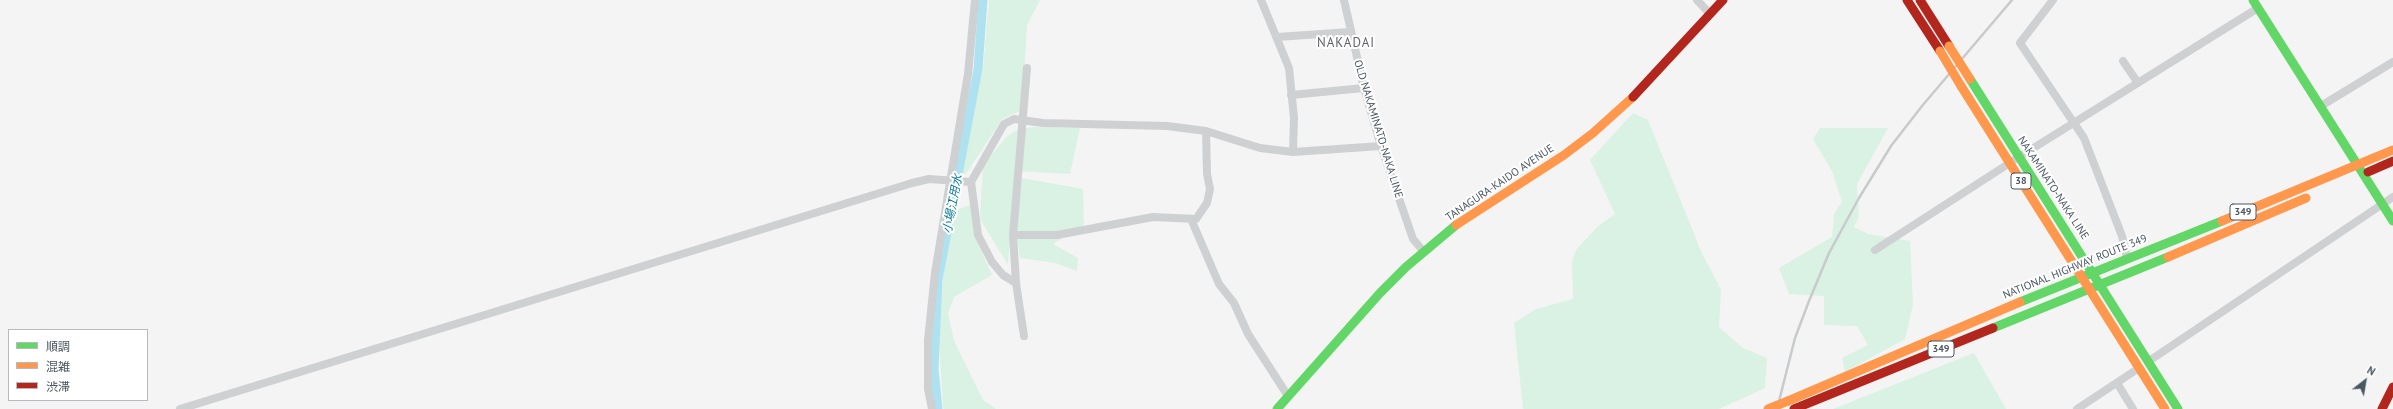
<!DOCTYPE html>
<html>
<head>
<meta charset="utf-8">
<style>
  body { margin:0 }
  #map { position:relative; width:2393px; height:409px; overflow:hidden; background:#f4f4f4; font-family:"PT Sans","Noto Sans JP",sans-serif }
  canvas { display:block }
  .legend { position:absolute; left:8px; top:329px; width:140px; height:72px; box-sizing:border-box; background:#fff; border:1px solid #b7bbc0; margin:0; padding:5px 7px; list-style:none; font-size:12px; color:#4a5661 }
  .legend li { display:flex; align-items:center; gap:8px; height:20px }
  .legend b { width:20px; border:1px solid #b7bbc0 }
  .north { position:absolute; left:2345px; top:361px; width:40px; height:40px; -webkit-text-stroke:3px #fff; paint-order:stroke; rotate:31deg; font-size:11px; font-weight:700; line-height:16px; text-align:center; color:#4a5661 }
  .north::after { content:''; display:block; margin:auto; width:14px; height:18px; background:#4a5661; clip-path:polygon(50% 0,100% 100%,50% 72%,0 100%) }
</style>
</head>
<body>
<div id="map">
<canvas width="2393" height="409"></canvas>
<ul class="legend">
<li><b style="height:5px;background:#63d668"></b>順調</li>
<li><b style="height:5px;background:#ff974d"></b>混雑</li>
<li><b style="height:5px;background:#b3261e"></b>渋滞</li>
</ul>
<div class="north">N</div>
</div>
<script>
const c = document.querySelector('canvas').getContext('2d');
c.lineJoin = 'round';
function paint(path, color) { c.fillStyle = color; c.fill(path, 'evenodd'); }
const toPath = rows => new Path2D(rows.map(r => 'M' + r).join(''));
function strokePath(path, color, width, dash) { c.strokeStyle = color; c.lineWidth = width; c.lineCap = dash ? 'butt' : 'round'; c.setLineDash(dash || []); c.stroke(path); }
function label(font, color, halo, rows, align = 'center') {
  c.font = font + ' "PT Sans","Noto Sans JP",sans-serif'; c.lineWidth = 4; c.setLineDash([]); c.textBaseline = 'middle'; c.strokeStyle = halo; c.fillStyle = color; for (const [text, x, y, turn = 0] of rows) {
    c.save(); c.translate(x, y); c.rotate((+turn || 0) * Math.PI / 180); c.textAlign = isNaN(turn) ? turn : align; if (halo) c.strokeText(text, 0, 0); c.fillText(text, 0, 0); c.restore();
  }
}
paint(toPath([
  [989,0,1040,0,1027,25,1022,110,1002,119,966,174,960,173,983,68],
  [1633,113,1648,120,1701,251,1721,290,1719,327,1743,348,1767,358,1765,388,1719,409,1523,409,1514,323,1536,309,1573,299,1572,261,1576,250,1597,227,1615,214,1590,160],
  [1032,127,1080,128,1070,174,1015,171,1008,265,980,219,983,165,1007,136,1017,130],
  [1820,128,1888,128,1857,184,1859,216,1854,227,1868,234,1910,241,1913,305,1905,339,1845,372,1842,358,1868,345,1857,326,1824,325,1824,296,1789,294,1779,268,1832,237,1834,214,1842,202,1832,171,1813,139],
  [1022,178,1083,189,1084,225,1053,244,1078,258,1077,271,1055,263,1020,258,1016,228],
  [970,205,975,237,992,275,954,297,948,313,954,341,983,400,996,409,944,409,943,406,939,343,943,279,953,211],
  [1974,353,2006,409,1833,409]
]), '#d9f2e3');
strokePath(toPath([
  [938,409,934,369,938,280,978,69,983,0]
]), '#aee2f0', 9);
strokePath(toPath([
  [1261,0,1289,68,1294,118,1293,152],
  [1344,0,1364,88,1381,146,1413,239,1424,252],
  [1697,0,1710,14],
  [2053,0,2020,43,2084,138,2122,236,2127,258],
  [1277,37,1350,32],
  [2123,61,2138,83],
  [1291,95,1364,88],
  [2321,106,2393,62],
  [1191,219,1219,284,1234,303,1248,334,1288,396],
  [1013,235,1057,235,1153,217,1196,219,1207,203,1210,189,1207,174,1206,131],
  [1875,250,2019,157,2258,8],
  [1016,283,1003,275,992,262,978,235,971,182,1004,124,1014,119,1043,123,1167,126,1206,131,1260,148,1293,152,1381,146],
  [1024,336,1016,283,1013,235,1027,68],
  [2149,361,2393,197],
  [2117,383,2133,409],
  [180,409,912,183,929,179,971,182],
  [932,409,928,389,928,340,935,273,968,74,975,0],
  [2077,409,2139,368]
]), '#ced0d2', 8);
strokePath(toPath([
  [2253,0,2393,221],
  [1970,79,2178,409],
  [2020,302,2222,221],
  [1993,328,2168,257],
  [1277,409,1380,293,1406,267,1456,225]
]), '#63d668', 9);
strokePath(toPath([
  [1961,86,2165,409],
  [2222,221,2393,150],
  [1456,225,1564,155,1593,133,1633,97],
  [2168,257,2306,198],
  [1788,401,2020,302]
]), '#ff974d', 9);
strokePath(toPath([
  [1907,0,1940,51],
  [1920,0,1949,46],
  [1633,97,1723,0],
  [2368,172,2393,161],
  [1794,409,1993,328],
  [2382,409,2393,387]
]), '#b3261e', 9);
strokePath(toPath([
  [1777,409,1795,338,1809,301,1829,253,1859,198,1891,146,1922,106,2012,0]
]), '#c9cacc', 2.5);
strokePath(toPath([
  [1949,46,1970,79],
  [1940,51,1961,86],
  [1768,409,1788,401]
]), '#ff974d', 9);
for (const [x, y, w] of [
  [2021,181,20],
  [2243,212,26],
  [1941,349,26]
]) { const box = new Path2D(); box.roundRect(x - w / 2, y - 8, w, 16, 3); c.fillStyle = '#fff'; c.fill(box); strokePath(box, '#4a5661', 1); }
label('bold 10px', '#4a5661', null, [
  ["38",2021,181],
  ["349",2243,212],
  ["349",1941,349]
]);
label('11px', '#4a5661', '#fff', [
  ["OLD NAKAMINATO-NAKA LINE",1378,129,73],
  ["TANAGURA-KAIDO AVENUE",1500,183,-34],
  ["NAKAMINATO-NAKA LINE",2053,188,57],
  ["NATIONAL HIGHWAY ROUTE 349",2075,267,-22]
]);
label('italic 12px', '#0c7c9b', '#fff', [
  ["小場江用水",953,204,-79]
]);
c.letterSpacing = '1px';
label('13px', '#5f6368', '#fff', [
  ["NAKADAI",1346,43]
]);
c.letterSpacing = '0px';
</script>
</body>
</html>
